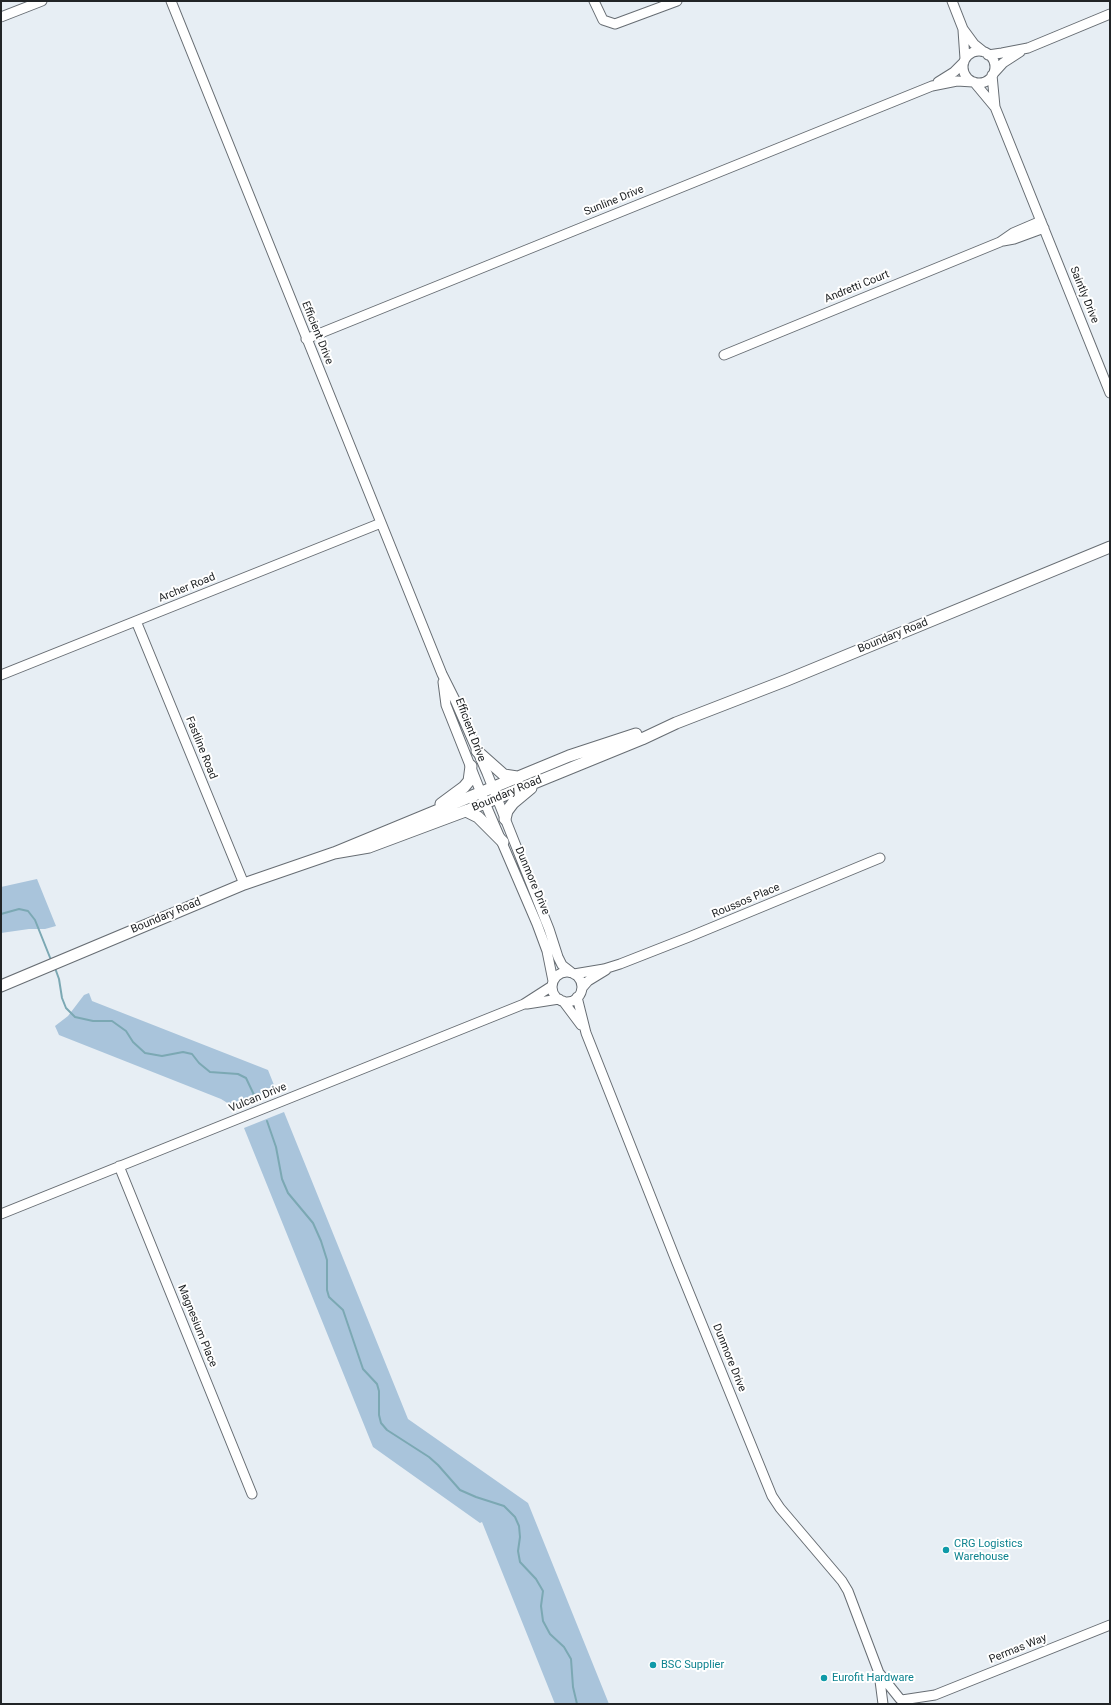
<!DOCTYPE html>
<html>
<head>
<meta charset="utf-8">
<style>
  body { margin:0 }
  #map { position:relative; width:1111px; height:1705px; overflow:hidden; background:#e7eef4; font-family:Roboto,sans-serif }
  canvas { display:block }
  .frame { position:absolute; inset:0; border:2px solid #212426; pointer-events:none }
</style>
</head>
<body>
<div id="map">
<canvas width="1111" height="1705"></canvas>
<div class="frame"></div>
</div>
<script>
const c = document.querySelector('canvas').getContext('2d');
c.lineJoin = 'round';
function paint(path, color) { c.fillStyle = color; c.fill(path, 'evenodd'); }
const toPath = rows => new Path2D(rows.map(r => 'M' + r).join(''));
function strokePath(path, color, width, dash) { c.strokeStyle = color; c.lineWidth = width; c.lineCap = dash ? 'butt' : 'round'; c.setLineDash(dash || []); c.stroke(path); }
function label(font, color, halo, rows, align = 'center') {
  c.font = font + ' Roboto,sans-serif'; c.lineWidth = 4; c.setLineDash([]); c.textBaseline = 'middle'; c.strokeStyle = halo; c.fillStyle = color; for (const [text, x, y, turn = 0] of rows) {
    c.save(); c.translate(x, y); c.rotate((+turn || 0) * Math.PI / 180); c.textAlign = isNaN(turn) ? turn : align; if (halo) c.strokeText(text, 0, 0); c.fillText(text, 0, 0); c.restore();
  }
}
paint(toPath([
  [37,879,56,926,45,929,29,929,1,933,1,887],
  [89,993,92,1001,268,1070,276,1090,234,1107,221,1099,59,1035,55,1026,68,1016,84,995],
  [284,1112,408,1419,528,1503,609,1704,555,1704,482,1522,480,1523,373,1447,244,1128]
]), '#a9c4db');
strokePath(toPath([
  [1,914,19,909,28,911,35,920,51,960],
  [55,968,59,979,62,998,66,1008,75,1017,93,1021,112,1021,126,1031,133,1042,145,1053,162,1056,183,1052,192,1054,199,1063,210,1072,238,1074,246,1078,255,1097],
  [267,1121,276,1147,282,1179,288,1193,313,1223,321,1241,327,1260,327,1290,329,1297,343,1310,363,1369,377,1384,379,1391,379,1415,381,1423,387,1430,429,1457,438,1465,460,1490,476,1497,504,1506,515,1517,519,1526,520,1537,518,1551,520,1562,536,1579,543,1591,541,1606,543,1621,550,1634,564,1647,571,1659,573,1687,577,1704]
]), '#7ba8b3', 2);
const minor = toPath([
  [171,1,442,674,455,700,487,773,549,929,558,957,562,965,571,972],
  [594,1,603,20,615,24,677,1],
  [952,1,963,29,974,44,984,52],
  [1,17,42,1],
  [963,30,965,59],
  '963 67a16 16 0 1 1 32 0a16 16 0 1 1-32 0Z',
  [988,55,1002,53,1028,48,1110,14],
  [993,74,1003,63,1020,52],
  [992,75,995,107,1110,393],
  [938,82,954,72,964,62],
  [974,82,994,106],
  [1003,241,1014,239,1044,228],
  [306,339,932,86,957,81,973,82],
  [724,355,1000,242,1013,233,1041,221],
  [136,621,244,884],
  [1,675,381,523],
  [443,682,446,705,485,803,537,924,547,951,553,981],
  '552 987a15 15 0 1 1 30 0a15 15 0 1 1-30 0Z',
  [574,974,604,969,620,964,689,937,880,858],
  [582,988,588,981,606,970],
  [577,997,586,1033,677,1263,772,1496,780,1508,842,1581,848,1591,879,1673,883,1704],
  [563,1001,581,1025],
  [527,1004,559,999],
  [119,1166,252,1494],
  [1,1214,524,1004,552,986],
  [880,1674,900,1699],
  [902,1700,935,1695,1110,1625]
]);
const major = toPath([
  [477,751,504,775,517,777],
  [441,804,464,787,469,781,471,766],
  [466,811,478,817,503,842],
  [505,819,507,811,513,803,531,788],
  [334,853,369,847,468,810,642,739,676,723,787,680,1110,547],
  [1,986,244,884,334,853,569,756,636,734]
]);
strokePath(minor, '#676d73', 11);
strokePath(major, '#676d73', 13);
strokePath(minor, '#fff', 9);
strokePath(major, '#fff', 11);
for (const [x, y, r, color] of [
  [946,1550,4,"#0f9aa8"],
  [653,1665,4,"#0f9aa8"],
  [824,1678,4,"#0f9aa8"]
]) { const dot = new Path2D(); dot.arc(x, y, r, 0, 2 * Math.PI); c.fillStyle = color; c.fill(dot); strokePath(dot, '#fff', 1.5); }
label('11px', '#212426', '#fff', [
  ["Sunline Drive",614,201,-22],
  ["Andretti Court",857,287,-22],
  ["Saintly Drive",1084,295,68],
  ["Efficient Drive",317,333,68],
  ["Archer Road",187,588,-22],
  ["Boundary Road",893,636,-22],
  ["Efficient Drive",470,730,69],
  ["Fastline Road",201,748,68],
  ["Boundary Road",507,794,-23],
  ["Dunmore Drive",532,881,67],
  ["Roussos Place",746,901,-23],
  ["Boundary Road",166,916,-23],
  ["Vulcan Drive",258,1098,-22],
  ["Magnesium Place",197,1326,68],
  ["Dunmore Drive",729,1358,68],
  ["Permas Way",1018,1649,-22]
]);
label('11px', '#0d838f', '#fff', [
  ["CRG Logistics",954,1544],
  ["Warehouse",954,1557],
  ["BSC Supplier",661,1665],
  ["Eurofit Hardware",832,1678]
], 'left');
</script>
</body>
</html>
